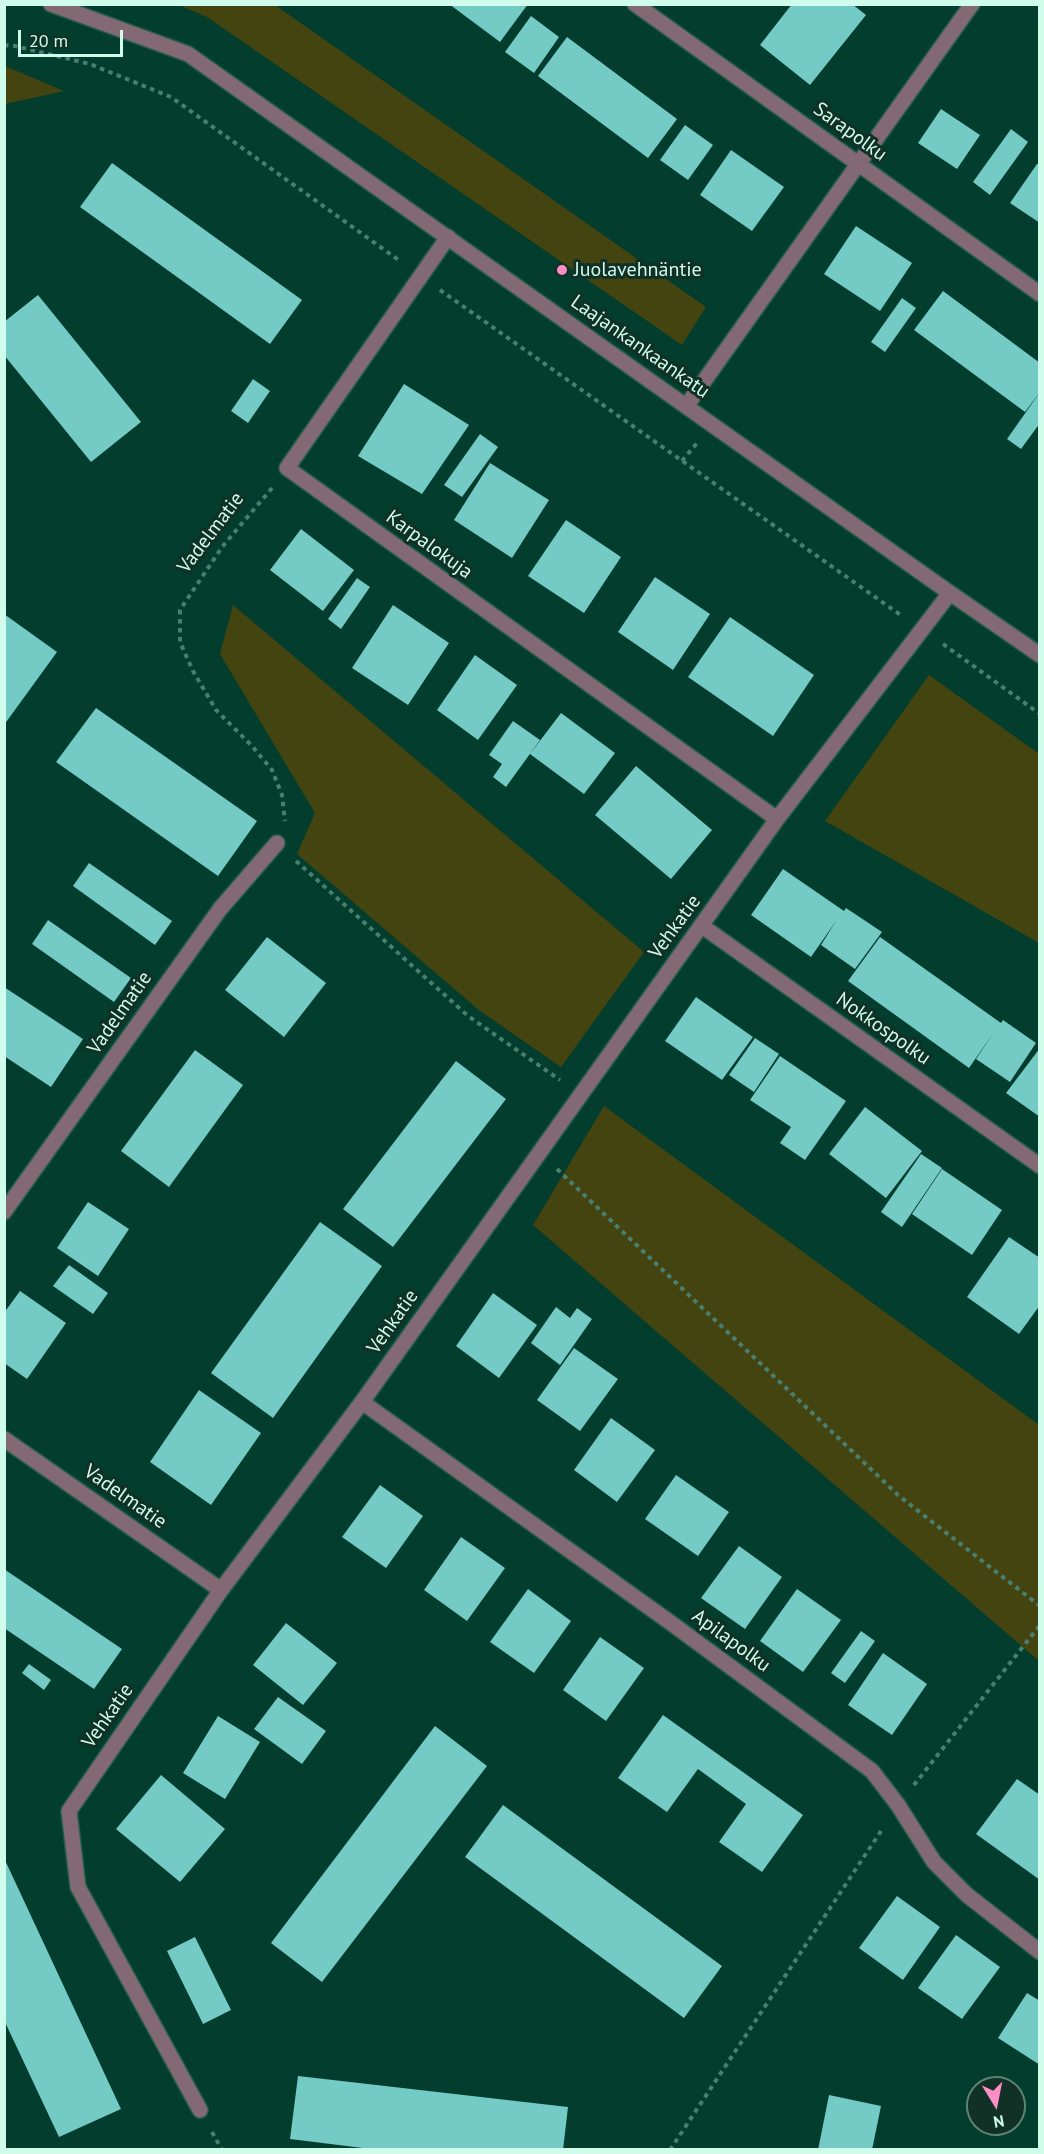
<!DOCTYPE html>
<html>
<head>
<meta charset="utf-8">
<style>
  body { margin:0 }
  #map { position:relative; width:1044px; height:2154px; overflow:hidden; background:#033d2e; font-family:"PT Sans",sans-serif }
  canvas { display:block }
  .frame { position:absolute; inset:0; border:6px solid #cffceb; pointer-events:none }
  .north { position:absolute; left:966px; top:2076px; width:60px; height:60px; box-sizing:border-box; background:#113026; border:2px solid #5d8275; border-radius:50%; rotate:170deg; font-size:16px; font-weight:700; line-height:24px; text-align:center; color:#cffceb }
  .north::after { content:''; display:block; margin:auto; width:21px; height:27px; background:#fb8fc5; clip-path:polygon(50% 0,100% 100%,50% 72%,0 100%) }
  .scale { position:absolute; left:18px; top:30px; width:105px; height:27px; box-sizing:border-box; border:3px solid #cffceb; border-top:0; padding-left:8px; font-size:18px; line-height:21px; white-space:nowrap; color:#cffceb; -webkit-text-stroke:4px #113026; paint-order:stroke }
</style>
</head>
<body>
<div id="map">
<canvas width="1044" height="2154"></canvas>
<div class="frame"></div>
<div class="north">N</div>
<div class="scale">20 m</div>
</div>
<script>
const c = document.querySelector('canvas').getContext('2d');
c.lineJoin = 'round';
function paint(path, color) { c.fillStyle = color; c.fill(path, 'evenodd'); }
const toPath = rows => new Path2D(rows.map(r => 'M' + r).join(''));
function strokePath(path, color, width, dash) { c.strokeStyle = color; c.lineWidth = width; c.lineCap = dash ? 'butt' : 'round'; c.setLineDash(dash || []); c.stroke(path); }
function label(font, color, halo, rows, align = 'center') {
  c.font = font + ' "PT Sans",sans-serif'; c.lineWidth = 6; c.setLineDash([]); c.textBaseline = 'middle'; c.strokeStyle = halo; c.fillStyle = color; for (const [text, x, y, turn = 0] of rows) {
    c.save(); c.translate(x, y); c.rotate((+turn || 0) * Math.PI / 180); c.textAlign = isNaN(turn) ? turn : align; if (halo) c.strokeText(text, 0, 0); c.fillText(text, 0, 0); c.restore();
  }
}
paint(toPath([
  [179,5,275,5,706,307,682,345,207,17],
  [4,66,5,66,64,91,5,104],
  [233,605,644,952,561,1067,480,1011,297,854,315,813,220,654],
  [929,675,1039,754,1039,943,825,821],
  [604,1106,1039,1425,1039,1661,533,1225]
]), '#444410');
paint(toPath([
  [449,4,528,4,500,42],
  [792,4,852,4,866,15,810,85,760,45],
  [531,16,559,37,534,73,505,52],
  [567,37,677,119,648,158,538,76],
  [941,109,980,135,957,169,918,143],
  [685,125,713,145,688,180,660,160],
  [1011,129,1028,142,990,195,973,182],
  [731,150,784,187,752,231,700,195],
  [112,163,302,300,270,344,80,207],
  [1037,164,1040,165,1040,223,1010,203],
  [856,226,912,263,880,311,824,274],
  [943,291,1040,363,1040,392,1025,412,914,330],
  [38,295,141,422,91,462,4,355,4,322],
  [902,298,916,308,885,352,871,342],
  [253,379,270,391,248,423,231,411],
  [404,384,469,425,422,494,358,456],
  [1038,395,1040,423,1021,449,1007,439],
  [480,434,498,447,462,497,444,485],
  [490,463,549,500,512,558,454,520],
  [566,520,621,557,584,613,528,576],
  [301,529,354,570,323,611,270,570],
  [655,577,710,614,673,670,618,632],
  [357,578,370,587,341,629,328,619],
  [393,605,449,643,408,705,352,668],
  [4,614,57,652,4,725],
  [730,617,814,675,773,736,688,677],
  [475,655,517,685,478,740,437,710],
  [96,708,257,821,218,876,56,762],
  [561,713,615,753,584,794,530,754],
  [513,721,540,740,506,787,493,777,502,764,489,755],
  [636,766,712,830,671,879,595,815],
  [89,863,172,921,155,945,73,886],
  [783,869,844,911,846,908,882,932,855,969,821,945,836,921,811,957,751,915],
  [48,920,131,978,114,1002,32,944],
  [267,937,326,983,284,1037,225,990],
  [880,937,1001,1023,1003,1020,1036,1043,1010,1082,976,1059,994,1032,969,1068,848,981],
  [4,987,83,1039,51,1087,4,1056],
  [696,997,753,1037,722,1080,665,1041],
  [755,1038,779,1054,754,1092,729,1075],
  [1040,1048,1040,1117,1006,1093],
  [195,1050,243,1085,169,1187,121,1151],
  [780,1056,846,1101,805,1160,780,1143,791,1127,750,1100],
  [456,1061,506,1099,393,1247,343,1209],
  [865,1107,922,1151,886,1198,829,1154],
  [921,1154,942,1168,902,1227,881,1212],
  [942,1169,1002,1210,972,1255,912,1214],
  [88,1202,129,1229,98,1276,57,1248],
  [320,1222,382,1266,273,1418,211,1373],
  [1009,1237,1040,1258,1040,1305,1019,1334,967,1297],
  [69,1265,108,1293,93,1314,53,1286],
  [20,1291,66,1323,27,1379,4,1363,4,1313],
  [493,1293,537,1325,499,1378,456,1346],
  [556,1307,570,1318,577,1308,592,1319,560,1365,531,1343],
  [574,1348,618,1379,580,1431,537,1400],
  [199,1390,261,1433,211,1505,150,1462],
  [611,1418,655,1450,617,1502,574,1470],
  [676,1475,729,1512,698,1556,645,1519],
  [380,1485,423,1516,386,1568,342,1537],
  [461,1537,505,1568,467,1621,424,1590],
  [739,1546,782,1577,745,1629,701,1598],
  [4,1569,122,1649,94,1689,4,1628],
  [528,1589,571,1621,534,1673,490,1642],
  [797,1589,841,1620,803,1672,760,1641],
  [286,1623,337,1663,303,1705,253,1665],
  [861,1631,875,1641,845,1683,831,1673],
  [600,1637,644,1668,606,1721,563,1690],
  [883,1653,927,1684,892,1735,848,1705],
  [29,1664,51,1680,44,1690,22,1673],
  [278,1697,326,1731,302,1764,254,1729],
  [663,1715,803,1815,762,1872,719,1842,746,1804,698,1769,667,1812,618,1778],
  [218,1716,260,1742,225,1799,183,1773],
  [435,1726,487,1766,322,1982,271,1943],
  [161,1775,225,1829,180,1882,116,1829],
  [1017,1779,1040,1795,1040,1880,976,1834],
  [503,1805,722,1966,684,2018,465,1857],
  [4,1858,121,2109,59,2137,4,2020],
  [897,1896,940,1927,903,1980,859,1948],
  [956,1935,1000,1967,962,2019,918,1988],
  [195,1937,231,2010,203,2024,167,1951],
  [1027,1993,1040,2001,1040,2065,998,2038],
  [298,2076,568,2107,563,2150,379,2150,290,2139],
  [829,2095,881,2106,872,2150,818,2150]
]), '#74cac4');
const minor = toPath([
  [635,4,1040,294],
  [448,237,287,468,777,819],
  [687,405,972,4],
  [702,926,1040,1166],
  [4,1212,220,909,277,843],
  [362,1402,671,1623,872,1771,898,1805,934,1862,967,1895,1040,1952],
  [4,1439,221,1590],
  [200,2110,78,1887,69,1811,221,1590,362,1402,777,819,950,593]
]);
const tertiary = toPath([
  [51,4,188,54,950,593,1040,655]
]);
strokePath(minor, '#245c4c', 18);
strokePath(tertiary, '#245c4c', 18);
strokePath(toPath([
  [4,45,15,46,90,64,171,97,400,261],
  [440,290,902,616],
  [682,461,697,443],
  [272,488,222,547,180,610,180,642,193,671,216,710,252,746,272,770,282,795,285,821],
  [943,644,1040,714],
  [296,861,468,1016,560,1080],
  [557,1169,899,1496,1040,1606],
  [914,1785,1040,1625],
  [212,2132,222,2150],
  [670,2150,883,1828]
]), '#497f6f', 4, [4.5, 4.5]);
strokePath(minor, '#836974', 15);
strokePath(tertiary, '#836974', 15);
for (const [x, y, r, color] of [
  [562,270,6,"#fb8fc5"]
]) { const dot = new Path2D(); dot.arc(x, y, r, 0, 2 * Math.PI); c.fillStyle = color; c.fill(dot); strokePath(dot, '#113026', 2); }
label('20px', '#cffceb', '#113026', [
  ["Sarapolku",850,132,36],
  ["Laajankankaankatu",640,347,35],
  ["Vadelmatie",211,533,-53],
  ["Karpalokuja",429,545,36],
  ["Vehkatie",675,927,-54],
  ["Vadelmatie",120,1013,-55],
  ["Nokkospolku",883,1029,35],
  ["Vehkatie",393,1322,-55],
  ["Vadelmatie",125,1497,35],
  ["Apilapolku",731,1641,36],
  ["Vehkatie",108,1716,-55]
]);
label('20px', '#cffceb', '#113026', [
  ["Juolavehnäntie",574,270]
], 'left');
</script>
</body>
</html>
